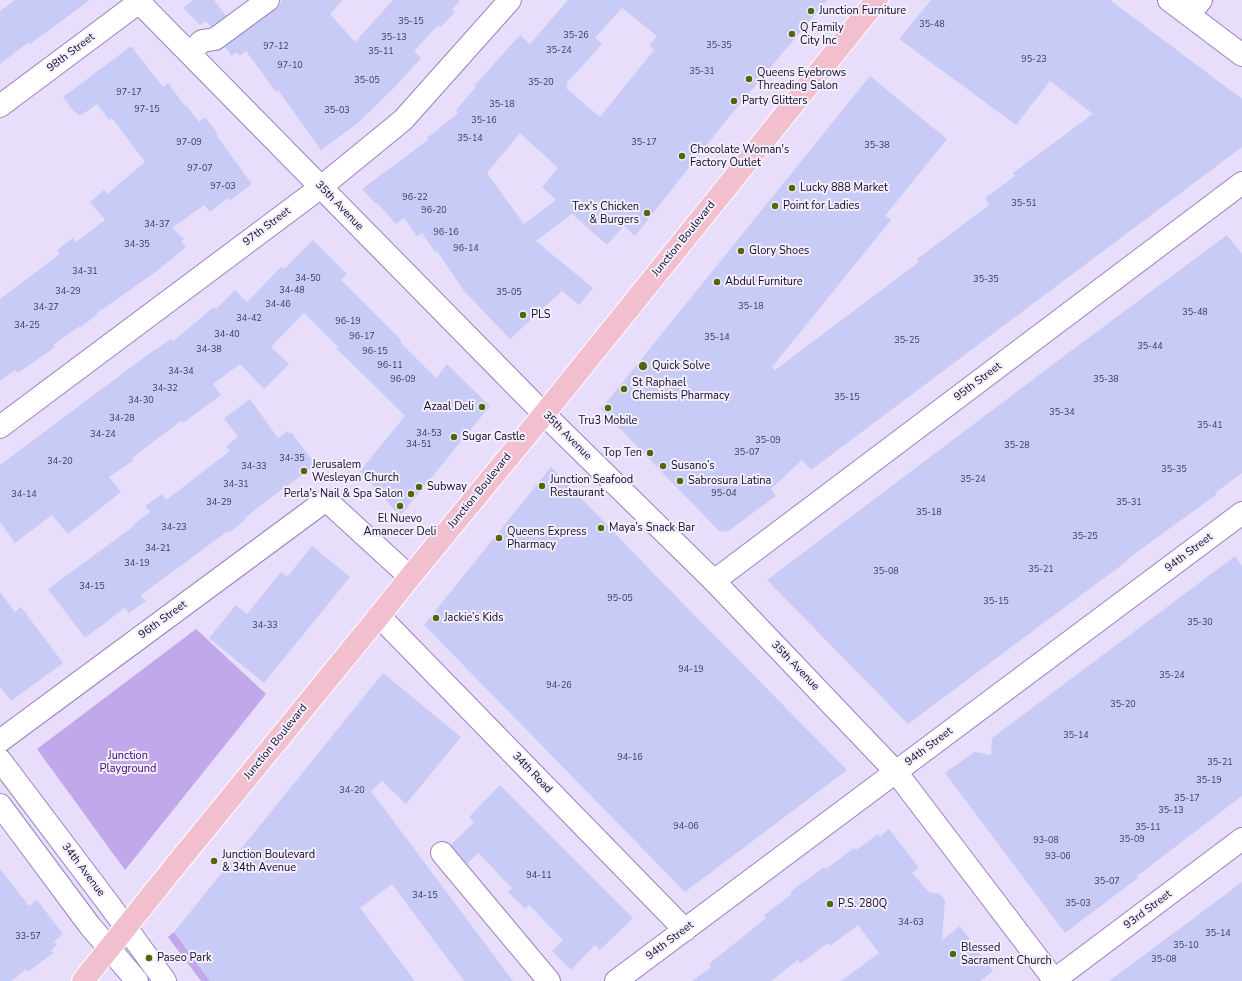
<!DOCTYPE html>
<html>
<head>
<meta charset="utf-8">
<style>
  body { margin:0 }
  canvas { display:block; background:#e8defb }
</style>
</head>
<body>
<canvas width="1242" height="981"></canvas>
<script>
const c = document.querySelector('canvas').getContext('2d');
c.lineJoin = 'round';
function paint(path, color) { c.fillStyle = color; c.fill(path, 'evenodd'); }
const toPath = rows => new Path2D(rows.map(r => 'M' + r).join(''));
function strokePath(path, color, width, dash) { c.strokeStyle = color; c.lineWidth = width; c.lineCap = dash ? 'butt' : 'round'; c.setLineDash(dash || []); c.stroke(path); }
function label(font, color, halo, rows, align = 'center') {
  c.font = font + ' "Nunito Sans",sans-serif'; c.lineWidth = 4; c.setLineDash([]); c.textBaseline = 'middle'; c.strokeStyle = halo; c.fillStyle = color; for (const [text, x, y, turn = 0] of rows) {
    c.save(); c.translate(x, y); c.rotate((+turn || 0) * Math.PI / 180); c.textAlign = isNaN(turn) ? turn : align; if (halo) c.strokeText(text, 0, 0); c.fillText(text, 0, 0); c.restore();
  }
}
paint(toPath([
  [196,629,266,694,125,870,37,749],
  [174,932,210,981,201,981,168,937]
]), '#c0a8eb');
paint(toPath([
  [15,0,90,0,30,44,29,42,0,64,0,11],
  [194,0,214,0,226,16,211,27,206,21,200,25,183,8],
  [282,0,343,0,330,14,355,42,393,0,460,0,452,10,455,12,441,27,438,25,414,51,421,58,394,88,358,123,321,150,278,90,276,92,246,51,240,56,237,52,232,56,225,47,275,10],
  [568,0,827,0,729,117,635,236,624,226,607,245,572,214,536,241,593,288,579,305,562,291,510,339,464,291,437,251,435,252,422,233,417,236,404,218,396,224,377,203,376,204,362,189,428,140,427,138,458,113,456,110,476,87,474,86,520,35,530,44],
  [622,8,657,36,649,45,654,50,600,117,566,88,568,86,566,84,602,44,595,38],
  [520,133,558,168,542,187,556,200,524,224,487,173],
  [931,0,1110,0,1242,99,1242,147,811,470,802,460,771,489,776,496,727,532,719,531,601,409,870,76,947,139,885,216,891,220,772,367,775,370,919,262,917,259,989,205,985,198,1015,176,1013,173,1093,114,1050,81,1016,125,899,39],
  [131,46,163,87,168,83,185,106,186,105,199,122,205,117,218,134,216,135,252,184,230,200,228,198,210,212,204,205,172,228,184,239,181,242,186,247,157,271,97,313,98,314,81,327,80,326,53,345,55,347,18,373,15,370,0,381,0,299,60,254,57,250,73,238,76,242,105,220,90,202,104,190,107,194,145,162,112,118,109,120,97,104,80,116,76,112,75,113,63,97],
  [1227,235,1242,254,1242,473,1215,493,1216,495,1126,560,1127,561,908,724,767,580,1064,356],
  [313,240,347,274,341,280,402,341,400,342,436,378,447,364,490,406,400,516,360,471,405,416,336,348,338,347,304,313,271,347,289,364,264,389,240,364,213,384,221,395,183,423,182,420,132,458,134,460,109,477,121,492,68,534,52,515,15,543,0,522,0,465,150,353,171,339,173,341,200,319,213,307,216,309,235,290,247,302,281,267,284,269],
  [250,399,278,438,287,431,289,434,291,432,316,465,262,504,245,518,246,519,229,533,228,531,141,595,146,601,129,613,125,608,85,638,48,589,134,526,133,525,150,512,145,506,162,494,166,500,230,451,226,446,238,437,224,418],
  [551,467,657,577,847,770,685,892,424,625],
  [312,546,350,577,264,683,209,638,236,605,247,614,281,572,287,577],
  [1235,556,1242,566,1242,796,1137,876,1138,878,1065,933,945,773,974,752,991,755,992,738],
  [0,592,15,612,21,607,63,663,11,701,0,686],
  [383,673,461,737,406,804,382,781,371,791,513,981,464,981,392,884,360,908,415,981,210,981,174,932],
  [500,785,633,918,600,950,595,945,571,970,552,951,563,940,529,905,525,909,508,892,512,888,478,853,467,864,451,845,474,822,469,817],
  [889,829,919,868,912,873,929,892,940,894,945,900,942,940,960,926,993,971,980,981,841,981,879,953,858,925,830,946,828,943,800,964,798,960,771,981,692,981,711,967,709,964,766,918,764,915,792,894,790,892,824,867,826,869,854,848,856,850,878,834,880,837],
  [0,869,29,906,37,900,63,934,54,941,57,945,51,950,53,953,28,972,26,969,11,981,0,981],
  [1242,882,1242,981,1109,981,1194,918]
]), '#c7cbf6');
const minor = toPath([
  [137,0,544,414,714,581,896,772,1055,981],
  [1169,0,1242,55],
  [1189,15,1201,0],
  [189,53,202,41,215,39,268,0],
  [0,106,142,0],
  [0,427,321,187,403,120,510,0],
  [714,581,1242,183],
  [379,616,685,930],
  [0,741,326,500,410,577],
  [0,760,108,903,165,981],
  [0,805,90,926,137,981],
  [442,853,549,981],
  [616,981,1242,513],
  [1053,981,1242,839]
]);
const major = toPath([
  [83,981,179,861,379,616,410,577,544,414,877,0]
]);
strokePath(minor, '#9a81c4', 24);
strokePath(major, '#fff', 24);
strokePath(minor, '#fff', 22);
strokePath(major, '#f2bfce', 22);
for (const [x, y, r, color] of [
  [811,11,4,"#54650e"],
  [792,34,4,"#54650e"],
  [749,79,4,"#54650e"],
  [734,101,4,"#54650e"],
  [682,156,4,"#54650e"],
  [792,188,4,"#54650e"],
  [775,206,4,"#54650e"],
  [647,213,4,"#54650e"],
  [741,251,4,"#54650e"],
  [717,282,4,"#54650e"],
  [523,315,4,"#54650e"],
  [643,366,5,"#54650e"],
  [624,389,4,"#54650e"],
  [482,407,4,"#54650e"],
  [608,408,4,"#54650e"],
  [454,437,4,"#54650e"],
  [650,453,4,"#54650e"],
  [663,466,4,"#54650e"],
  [304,471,4,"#54650e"],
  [680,481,4,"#54650e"],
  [542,486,4,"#54650e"],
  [419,487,4,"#54650e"],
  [411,494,4,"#54650e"],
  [400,506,4,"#54650e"],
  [601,528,4,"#54650e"],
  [499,538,4,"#54650e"],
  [436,618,4,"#54650e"],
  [214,861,4,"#54650e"],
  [830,904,4,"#54650e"],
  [953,954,4,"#54650e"],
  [149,958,4,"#54650e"]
]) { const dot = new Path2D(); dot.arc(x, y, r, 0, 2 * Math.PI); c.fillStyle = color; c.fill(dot); strokePath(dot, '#f3eefd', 1.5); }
label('9px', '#423b58', null, [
  ["35-15",411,22],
  ["35-48",932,25],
  ["35-26",576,36],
  ["35-13",394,38],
  ["35-35",719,46],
  ["97-12",276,47],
  ["35-24",559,51],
  ["35-11",381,52],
  ["95-23",1034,60],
  ["97-10",290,66],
  ["35-31",702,72],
  ["35-05",367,81],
  ["35-20",541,83],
  ["97-17",129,93],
  ["35-18",502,105],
  ["97-15",147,110],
  ["35-03",337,111],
  ["35-16",484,121],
  ["35-14",470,139],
  ["97-09",189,143],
  ["35-17",644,143],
  ["35-38",877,146],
  ["97-07",200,169],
  ["97-03",223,187],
  ["96-22",415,198],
  ["35-51",1024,204],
  ["96-20",434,211],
  ["34-37",157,225],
  ["96-16",446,233],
  ["34-35",137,245],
  ["96-14",466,249],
  ["34-31",85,272],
  ["34-50",308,279],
  ["35-35",986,280],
  ["34-48",292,291],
  ["34-29",68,292],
  ["35-05",509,293],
  ["34-46",278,305],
  ["35-18",751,307],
  ["34-27",46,308],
  ["35-48",1195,313],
  ["34-42",249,319],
  ["96-19",348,322],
  ["34-25",27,326],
  ["34-40",227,335],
  ["96-17",362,337],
  ["35-14",717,338],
  ["35-25",907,341],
  ["35-44",1150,347],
  ["34-38",209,350],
  ["96-15",375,352],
  ["96-11",390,366],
  ["34-34",181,372],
  ["96-09",403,380],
  ["35-38",1106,380],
  ["34-32",165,389],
  ["35-15",847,398],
  ["34-30",141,401],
  ["35-34",1062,413],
  ["34-28",122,419],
  ["35-41",1210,426],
  ["34-53",429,434],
  ["34-24",103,435],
  ["35-09",768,441],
  ["34-51",419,445],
  ["35-28",1017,446],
  ["35-07",747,453],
  ["34-35",292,459],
  ["34-20",60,462],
  ["34-33",254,467],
  ["35-35",1174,470],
  ["35-24",973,480],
  ["34-31",236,485],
  ["95-04",724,494],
  ["34-14",24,495],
  ["34-29",219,503],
  ["35-31",1129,503],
  ["35-18",929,513],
  ["34-23",174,528],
  ["35-25",1085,537],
  ["34-21",158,549],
  ["34-19",137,564],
  ["35-21",1041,570],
  ["35-08",886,572],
  ["34-15",92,587],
  ["95-05",620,599],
  ["35-15",996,602],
  ["35-30",1200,623],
  ["34-33",265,626],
  ["94-19",691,670],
  ["35-24",1172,676],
  ["94-26",559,686],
  ["35-20",1123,705],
  ["35-14",1076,736],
  ["94-16",630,758],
  ["35-21",1220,763],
  ["35-19",1209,781],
  ["34-20",352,791],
  ["35-17",1187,799],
  ["35-13",1171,811],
  ["94-06",686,827],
  ["35-11",1148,828],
  ["35-09",1132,840],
  ["93-08",1046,841],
  ["93-06",1058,857],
  ["94-11",539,876],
  ["35-07",1107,882],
  ["34-15",425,896],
  ["35-03",1078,904],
  ["34-63",911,923],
  ["35-14",1218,934],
  ["33-57",28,937],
  ["35-10",1186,946],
  ["35-08",1164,960]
]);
label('11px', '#150b24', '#f3eefd', [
  ["Junction Furniture",819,11],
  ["Q Family",800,28],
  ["City Inc",800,41],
  ["Queens Eyebrows",757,73],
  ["Threading Salon",757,86],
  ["Party Glitters",742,101],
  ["Chocolate Woman's",690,150],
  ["Factory Outlet",690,163],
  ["Lucky 888 Market",800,188],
  ["Point for Ladies",783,206],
  ["Tex's Chicken",639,207,"right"],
  ["& Burgers",639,220,"right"],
  ["Glory Shoes",749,251],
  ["Abdul Furniture",725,282],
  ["PLS",531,315],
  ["Quick Solve",652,366],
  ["St Raphael",632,383],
  ["Chemists Pharmacy",632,396],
  ["Azaal Deli",474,407,"right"],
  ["Tru3 Mobile",608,421,"center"],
  ["Sugar Castle",462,437],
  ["Top Ten",642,453,"right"],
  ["Jerusalem",312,465],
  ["Wesleyan Church",312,478],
  ["Susano’s",671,466],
  ["Junction Seafood",550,480],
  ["Restaurant",550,493],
  ["Sabrosura Latina",688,481],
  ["Subway",427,487],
  ["Perla's Nail & Spa Salon",403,494,"right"],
  ["El Nuevo",400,519,"center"],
  ["Amanecer Deli",400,532,"center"],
  ["Maya’s Snack Bar",609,528],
  ["Queens Express",507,532],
  ["Pharmacy",507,545],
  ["Jackie’s Kids",444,618],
  ["Junction Boulevard",222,855],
  ["& 34th Avenue",222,868],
  ["P.S. 280Q",838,904],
  ["Blessed",961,948],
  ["Sacrament Church",961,961],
  ["Paseo Park",157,958]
], 'left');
label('11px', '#150b24', '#f3eefd', [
  ["98th Street",71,53,-37],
  ["35th Avenue",339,206,46],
  ["97th Street",267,227,-37],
  ["Junction Boulevard",684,239,-51],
  ["95th Street",978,382,-37],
  ["35th Avenue",567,436,45],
  ["Junction Boulevard",480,491,-51],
  ["94th Street",1189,553,-37],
  ["96th Street",163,620,-36],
  ["35th Avenue",795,666,46],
  ["Junction Boulevard",276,742,-51],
  ["94th Street",929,747,-37],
  ["34th Road",532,773,46],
  ["34th Avenue",83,870,53],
  ["93rd Street",1148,910,-37],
  ["94th Street",670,941,-37]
]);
label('11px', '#3e076e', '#f3eefd', [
  ["Junction",128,756],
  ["Playground",128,769]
]);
</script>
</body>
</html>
